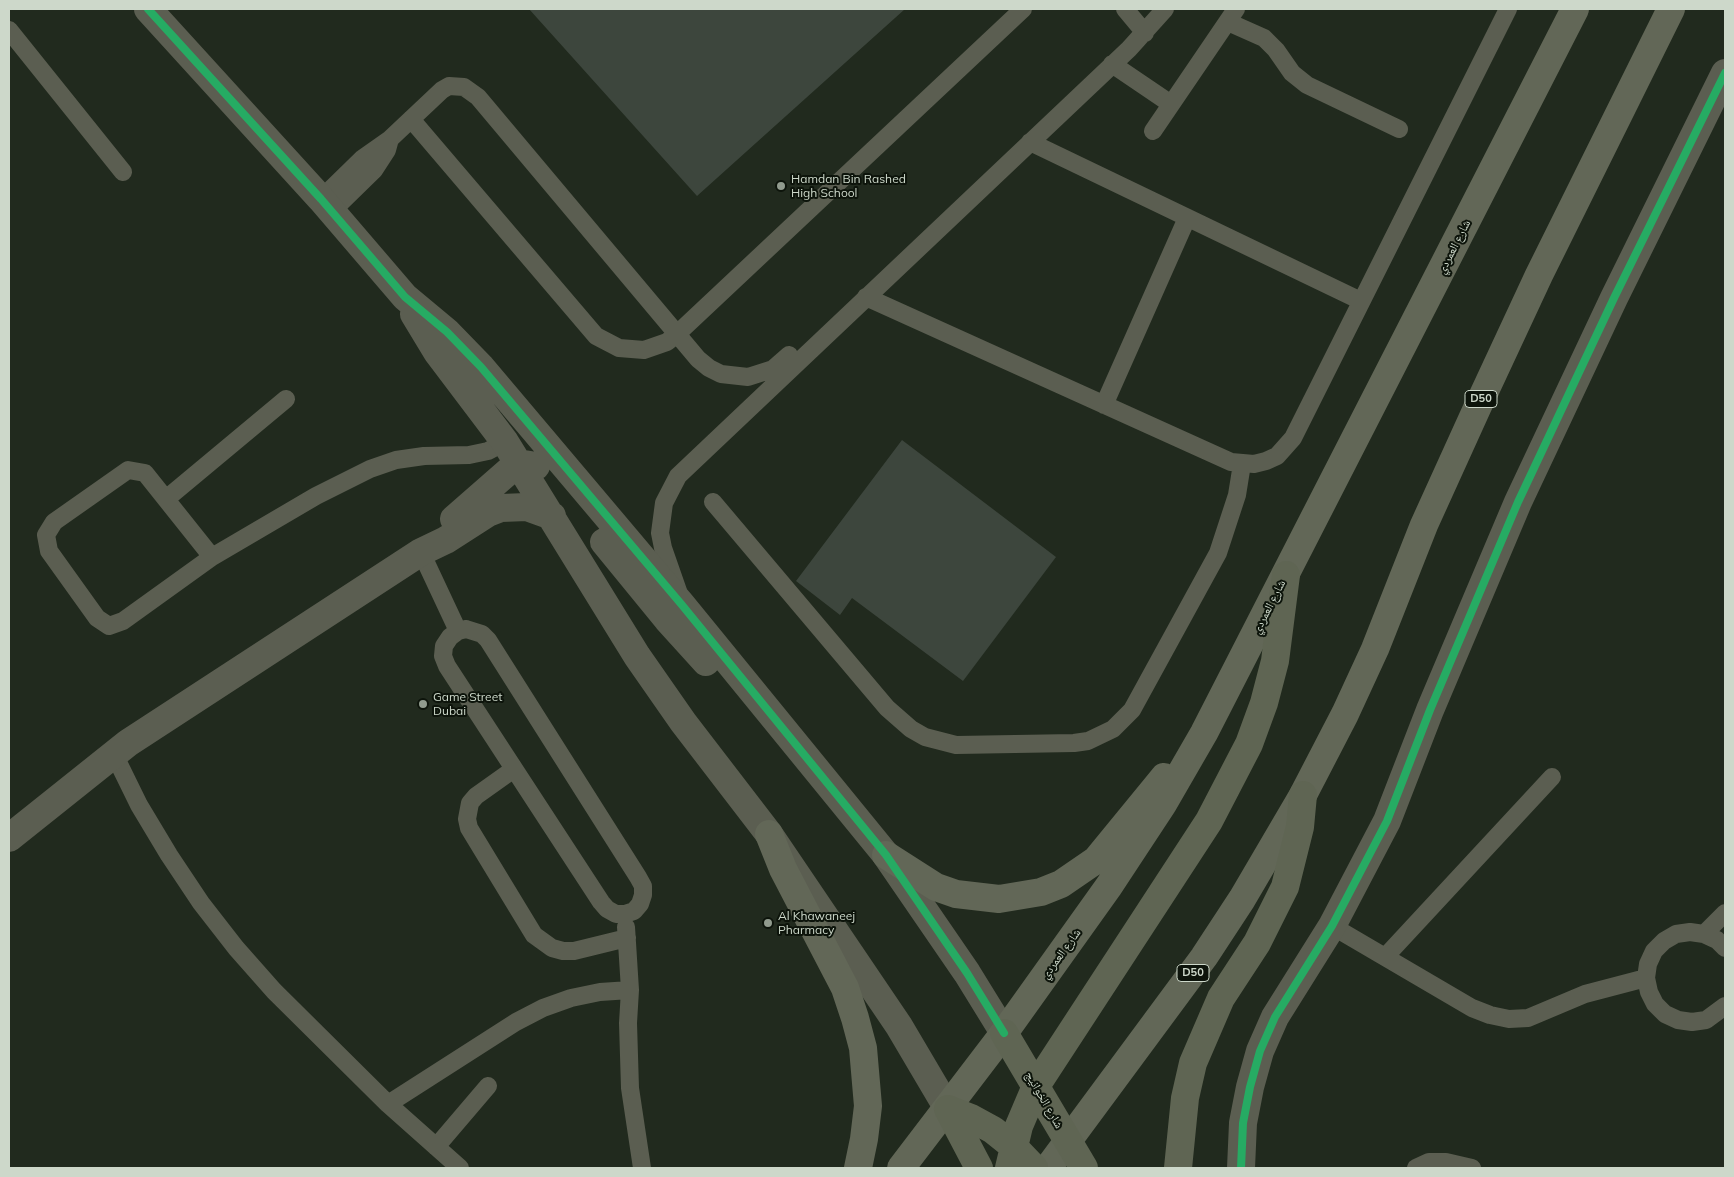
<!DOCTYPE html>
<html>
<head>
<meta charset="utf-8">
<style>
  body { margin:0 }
  #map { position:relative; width:1734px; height:1177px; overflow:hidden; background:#212a1e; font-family:Mulish,sans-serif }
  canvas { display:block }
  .frame { position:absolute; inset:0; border:10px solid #cdd8ca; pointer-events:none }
</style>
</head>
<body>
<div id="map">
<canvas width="1734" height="1177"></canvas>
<div class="frame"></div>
</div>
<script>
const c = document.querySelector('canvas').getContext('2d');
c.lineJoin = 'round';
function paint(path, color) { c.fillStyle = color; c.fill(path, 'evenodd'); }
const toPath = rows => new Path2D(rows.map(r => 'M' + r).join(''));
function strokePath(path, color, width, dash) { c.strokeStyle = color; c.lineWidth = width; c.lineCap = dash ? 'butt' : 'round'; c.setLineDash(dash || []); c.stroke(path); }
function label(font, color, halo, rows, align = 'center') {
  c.font = font + ' Mulish,"Noto Naskh Arabic",sans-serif'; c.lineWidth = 4; c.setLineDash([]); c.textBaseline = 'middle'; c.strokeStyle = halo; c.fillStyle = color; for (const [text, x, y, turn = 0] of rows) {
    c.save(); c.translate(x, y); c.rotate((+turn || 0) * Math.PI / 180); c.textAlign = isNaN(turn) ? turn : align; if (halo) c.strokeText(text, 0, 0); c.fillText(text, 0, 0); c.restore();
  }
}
paint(toPath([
  [529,9,905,9,697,196],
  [902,440,1056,557,963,681,852,598,840,615,796,581]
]), '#3d463d');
strokePath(toPath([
  [1125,9,1145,33],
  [1228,22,1264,38,1276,50,1292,73,1307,85,1399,129],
  [9,30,123,172],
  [1112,64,1171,104],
  [411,119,596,336,619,348,644,350,667,342,677,334,1023,9],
  [1153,131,1236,9],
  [1030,142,1361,301],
  [321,199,363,158,390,139,442,90,449,86,464,87,478,97,698,359,709,368,721,374,748,377,773,369,789,355],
  [331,212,374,170,387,150,390,139],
  [866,297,1231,462,1254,464,1266,461,1277,456,1293,438,1508,9],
  [1104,405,1187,218],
  [128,470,145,473,212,557,123,621,109,626,97,618,49,551,46,535,54,522,128,470],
  [166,499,286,399],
  [713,502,887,708,911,729,925,737,956,745,1074,743,1088,741,1113,729,1132,710,1218,553,1237,495,1242,464],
  [421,552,458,631],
  [212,557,316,496,370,469,396,460,424,456,469,455,488,451,505,442],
  [678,591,663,548,660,533,664,503,678,476,1129,49,1165,9],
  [466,629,482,634,488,640,638,877,643,886,643,895,640,904,634,911,625,914,616,914,607,909,601,902,447,666,443,656,444,646,450,637,458,631,466,629],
  [114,754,139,805,169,855,201,903,236,948,274,991,388,1104,460,1168],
  [514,769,476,796,470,803,467,819,469,828,534,935,552,948,563,951,574,951,627,938],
  [1332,926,1472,1008,1490,1015,1509,1019,1528,1018,1585,994,1646,978],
  [626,927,630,990,628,1023,630,1088,642,1168],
  [1704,934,1725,913],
  [1725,948,1717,940,1704,934,1690,932,1676,934,1664,941,1654,951,1648,964,1646,978,1649,992,1655,1004,1665,1014,1678,1020,1692,1022,1706,1020,1725,1006],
  [1385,957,1552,777],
  [388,1104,516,1022,543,1008,571,998,600,992,630,990],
  [436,1147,488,1086],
  [1416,1168,1429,1162,1446,1162,1472,1168]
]), '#5b5e51', 18);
strokePath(toPath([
  [148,9,321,199,405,297,447,332,481,367,682,605,886,855,967,973,1004,1033],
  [414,314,437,352,505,442,637,656,683,722,769,834,899,1026,948,1109],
  [454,519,518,463,536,466],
  [604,542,667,619,706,662],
  [9,838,128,743,421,552,446,540,488,513,501,508,527,507,552,516],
  [1241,1168,1243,1123,1250,1087,1260,1051,1275,1017,1332,926,1387,821,1430,710,1518,502,1614,298,1725,73]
]), '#5b5e51', 28);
strokePath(toPath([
  [769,834,783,869,845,988,855,1018,863,1048,868,1106,864,1139,858,1168],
  [886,855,936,887,956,894,999,899,1041,892,1061,884,1096,860,1164,777],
  [901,1168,1004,1033,1109,886,1163,804,1204,733,1575,9],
  [1048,1168,1204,957,1242,899,1303,795,1345,714,1375,649,1424,525,1478,406,1539,275,1671,9]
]), '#626757', 28);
strokePath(toPath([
  [1004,1033,1084,1168],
  [948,1109,971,1118,993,1130,1013,1146,1034,1168],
  [948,1109,979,1168],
  [1009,1168,1019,1126,1036,1086,1209,821,1249,744,1264,703,1275,661,1286,575],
  [1178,1168,1185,1098,1193,1063,1221,998,1257,943,1285,887,1300,827,1303,795]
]), '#5f6553', 28);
strokePath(toPath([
  [148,9,321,199,405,297,447,332,481,367,682,605,886,855,967,973,1004,1033],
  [1241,1168,1243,1123,1250,1087,1260,1051,1275,1017,1332,926,1387,821,1430,710,1518,502,1614,298,1725,73]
]), '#26ab63', 8);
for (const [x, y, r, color] of [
  [781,186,5,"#919b8e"],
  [423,704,5,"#919b8e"],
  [768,923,5,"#919b8e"]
]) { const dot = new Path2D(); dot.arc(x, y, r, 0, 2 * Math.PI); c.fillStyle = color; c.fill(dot); strokePath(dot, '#0d140b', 2); }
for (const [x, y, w] of [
  [1481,399,32],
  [1193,973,32]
]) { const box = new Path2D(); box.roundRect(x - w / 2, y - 8.5, w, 17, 4); c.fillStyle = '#0d140b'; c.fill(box); strokePath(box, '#cdd8ca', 1); }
label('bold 11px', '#cdd8ca', null, [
  ["D50",1481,399],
  ["D50",1193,973]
]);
label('12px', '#cdd8ca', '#0d140b', [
  ["Hamdan Bin Rashed",791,179],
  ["High School",791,193],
  ["Game Street",433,697],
  ["Dubai",433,711],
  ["Al Khawaneej",778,916],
  ["Pharmacy",778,930]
], 'left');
label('12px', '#cdd8ca', '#0d140b', [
  ["شارع العمردي",1454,247,-63],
  ["شارع العمردي",1269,607,-63],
  ["شارع العمردي",1061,954,-54],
  ["شارع الخوانيج",1044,1100,60]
]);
</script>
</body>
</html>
